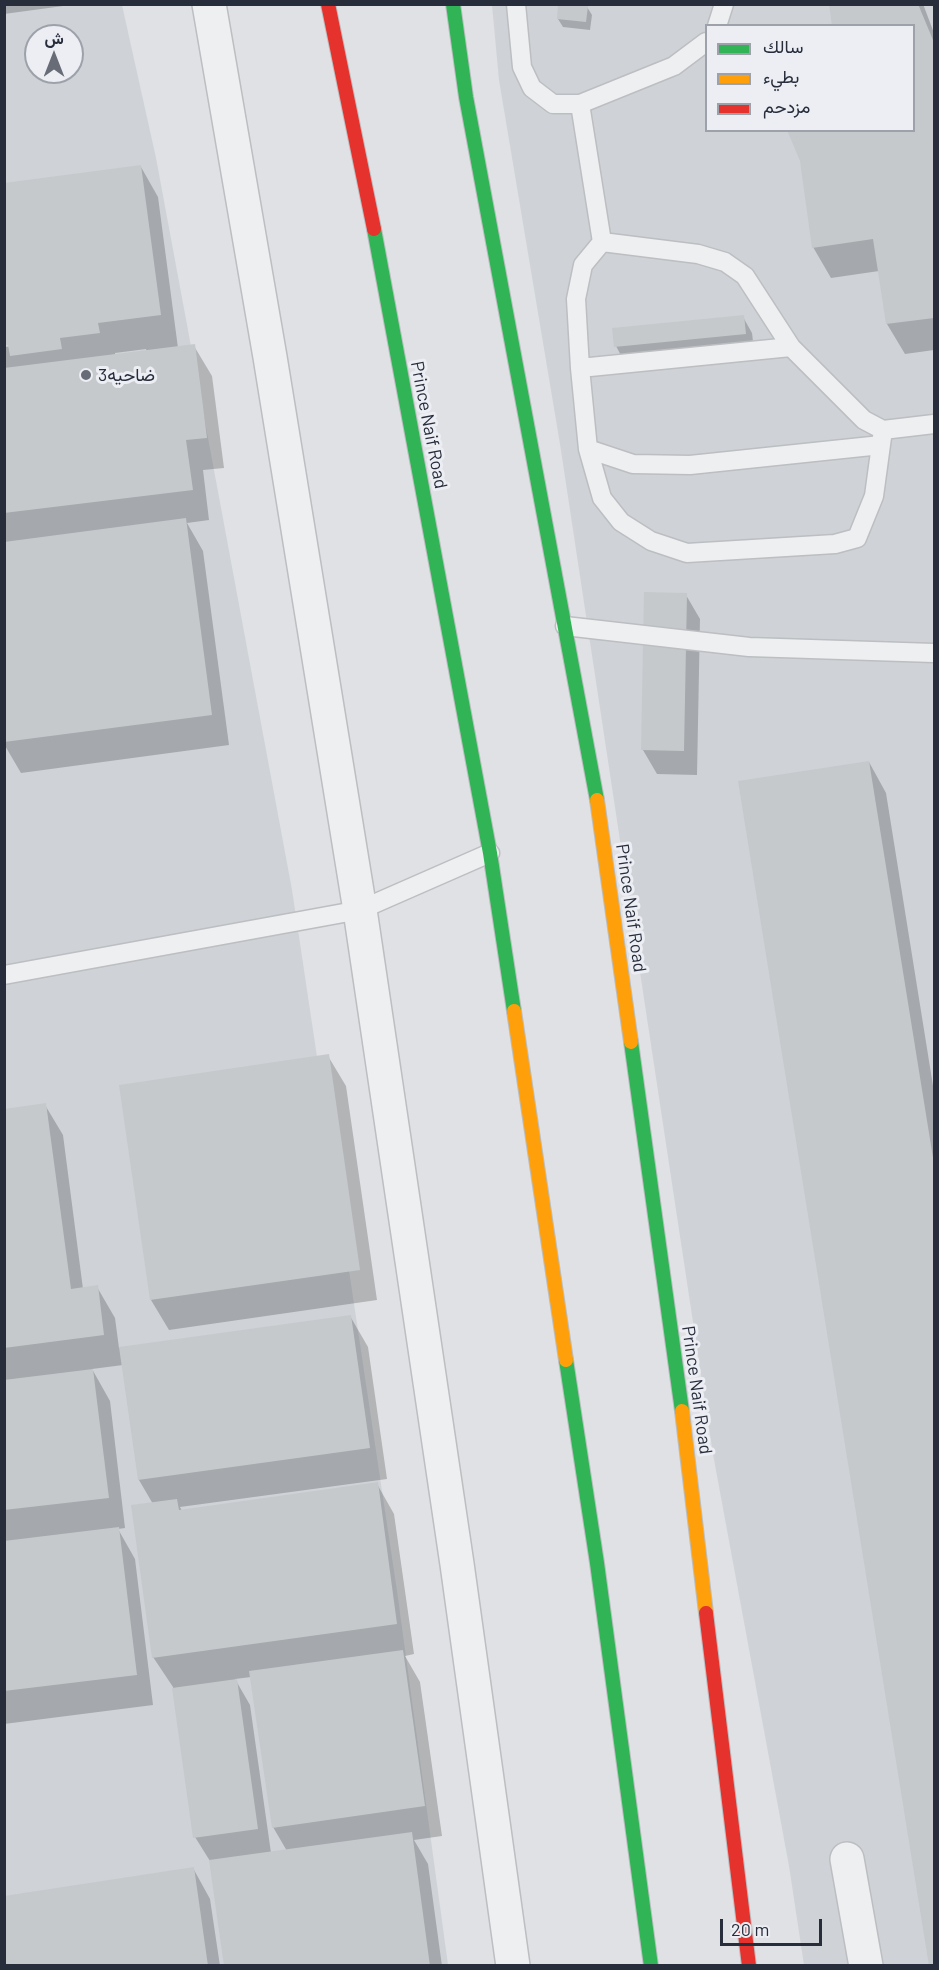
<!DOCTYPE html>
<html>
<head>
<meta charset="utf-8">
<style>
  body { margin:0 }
  #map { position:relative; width:939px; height:1970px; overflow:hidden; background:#dfe1e4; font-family:Barlow,Vazirmatn,sans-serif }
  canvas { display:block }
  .frame { position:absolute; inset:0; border:6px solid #272d3b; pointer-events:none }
  .legend { position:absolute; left:705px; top:24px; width:210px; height:108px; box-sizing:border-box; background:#eceef4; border:2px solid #9da1aa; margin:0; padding:8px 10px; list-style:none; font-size:18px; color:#272d3b }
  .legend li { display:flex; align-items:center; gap:12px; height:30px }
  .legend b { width:30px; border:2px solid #9da1aa }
  .north { position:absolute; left:24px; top:24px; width:60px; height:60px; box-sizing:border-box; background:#eceef4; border:2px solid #9da1aa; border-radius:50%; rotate:0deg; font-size:16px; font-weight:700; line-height:24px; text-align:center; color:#272d3b }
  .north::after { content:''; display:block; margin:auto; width:21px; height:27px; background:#676c76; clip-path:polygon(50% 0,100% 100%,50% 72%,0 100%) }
  .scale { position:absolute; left:720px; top:1919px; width:102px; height:27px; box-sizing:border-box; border:3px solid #272d3b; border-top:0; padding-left:8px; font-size:18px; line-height:21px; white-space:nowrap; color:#272d3b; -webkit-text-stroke:4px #eceef4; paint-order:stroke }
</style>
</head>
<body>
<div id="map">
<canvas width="939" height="1970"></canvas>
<div class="frame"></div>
<ul class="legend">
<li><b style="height:8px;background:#30b455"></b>سالك</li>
<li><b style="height:8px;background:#ff9f0a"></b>بطيء</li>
<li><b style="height:8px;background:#e5322d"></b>مزدحم</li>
</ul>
<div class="north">ش</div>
<div class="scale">20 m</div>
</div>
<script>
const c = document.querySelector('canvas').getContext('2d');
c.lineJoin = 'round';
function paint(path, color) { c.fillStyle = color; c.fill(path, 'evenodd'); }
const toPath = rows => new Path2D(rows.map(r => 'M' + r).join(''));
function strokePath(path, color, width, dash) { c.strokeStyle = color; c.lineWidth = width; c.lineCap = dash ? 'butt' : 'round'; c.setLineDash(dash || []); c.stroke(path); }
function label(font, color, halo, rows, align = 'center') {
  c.font = font + ' Barlow,Vazirmatn,sans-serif'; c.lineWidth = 6; c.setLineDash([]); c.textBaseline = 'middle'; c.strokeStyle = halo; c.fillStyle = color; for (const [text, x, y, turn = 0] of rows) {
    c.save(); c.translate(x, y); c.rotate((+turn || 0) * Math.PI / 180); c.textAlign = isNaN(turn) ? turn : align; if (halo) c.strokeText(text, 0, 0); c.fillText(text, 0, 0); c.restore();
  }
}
paint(toPath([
  [5,5,122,5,156,158,292,890,397,1591,448,1965,5,1966],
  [36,36,72,36,72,72,36,72],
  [492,5,934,5,934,1965,804,1965,789,1866,713,1454,560,444,499,80],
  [706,26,914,26,914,130,706,130]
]), '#cfd2d7');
paint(toPath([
  [4,4,78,4,4,14],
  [831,4,923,4,934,33,934,350,905,354,887,324,879,271,831,278,813,247,914,130,914,26],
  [587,7,592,15,590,30,563,27,558,19],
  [141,167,158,197,178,348,194,346,212,376,224,468,203,470,209,520,187,523,203,551,229,745,21,773,4,744,4,347,16,346],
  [146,349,147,352,115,356,115,353],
  [743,317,752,333,754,350,625,363,616,346],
  [646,594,686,595,700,619,697,775,657,774,643,750],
  [869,762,886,793,934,1092,934,1966,930,1966],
  [328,1056,346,1086,377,1300,169,1330,151,1300],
  [45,1105,63,1135,83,1289,97,1287,115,1318,119,1348,350,1316,368,1347,387,1479,180,1507,182,1511,377,1484,394,1514,414,1654,405,1656,420,1682,442,1836,414,1840,428,1864,442,1966,226,1966,210,1861,195,1837,173,1687,153,1657,153,1504,139,1480,123,1365,92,1369,110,1401,125,1528,118,1529,135,1559,153,1705,4,1724,4,1110],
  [251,1677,273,1827,287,1851,271,1853,250,1705,235,1679],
  [193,1868,210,1899,220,1966,4,1966]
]), '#0003');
paint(toPath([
  [558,4,588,6,586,22,557,19],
  [829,4,918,4,933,40,934,318,886,324,873,239,812,248,800,161,787,130,914,130,914,26,832,26],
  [141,165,161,315,98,323,100,333,60,338,62,349,10,356,8,345,4,345,4,183],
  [744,315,746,334,614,347,612,328],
  [195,344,207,438,186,440,193,490,4,513,4,368],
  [186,518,212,715,4,742,4,542],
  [644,592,687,593,684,751,641,750],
  [869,761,934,1164,934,1966,929,1966,738,781],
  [329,1054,360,1270,150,1300,119,1085],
  [46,1103,71,1289,98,1285,104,1335,4,1348,4,1109],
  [351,1315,370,1448,138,1480,119,1347],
  [93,1369,109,1498,4,1510,4,1380],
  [378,1482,397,1624,152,1658,131,1505,177,1499,179,1510],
  [119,1527,137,1675,4,1691,4,1541],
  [403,1650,425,1806,272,1828,249,1671],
  [237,1679,258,1829,193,1838,172,1688],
  [412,1832,430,1966,224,1966,209,1860],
  [194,1867,208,1966,4,1966,4,1896]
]), '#c6c9cc');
const lane = toPath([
  [516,4,522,67,532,88,553,104,580,104,674,66,706,42],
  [717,26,724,4],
  [580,104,602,242,583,265,576,299,580,368,588,449,602,498,621,522,651,541,687,553,835,544,857,538,874,496,883,430],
  [602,242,698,254,725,262,745,276,791,347,864,420,883,430,934,424],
  [580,368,791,347],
  [588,449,633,464,690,465,881,445],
  [565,626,749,647,934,653],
  [4,975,360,910,490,853]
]);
const street = toPath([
  [209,4,270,357,360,910,457,1564,513,1966],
  [847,1859,866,1966]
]);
const fast = toPath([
  [453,4,466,97,597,800],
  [374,229,490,853,514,1011],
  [631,1042,682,1411],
  [566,1360,597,1563,651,1966]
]);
const slow = toPath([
  [597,800,631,1042],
  [514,1011,566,1360],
  [682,1411,706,1613]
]);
const jam = toPath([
  [328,4,374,229],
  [706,1613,749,1966]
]);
strokePath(lane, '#bcbec1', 21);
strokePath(street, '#bcbec1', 36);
strokePath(fast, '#bcbec1', 16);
strokePath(slow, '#bcbec1', 16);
strokePath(jam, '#bcbec1', 16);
strokePath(lane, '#eeeff0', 18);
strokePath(street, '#eeeff0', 33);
strokePath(fast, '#30b455', 14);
strokePath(slow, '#ff9f0a', 14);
strokePath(jam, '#e5322d', 14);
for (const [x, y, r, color] of [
  [86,375,6,"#676c76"]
]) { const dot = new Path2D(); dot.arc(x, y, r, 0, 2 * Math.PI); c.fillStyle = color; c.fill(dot); strokePath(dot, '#eceef4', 2); }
label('18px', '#272d3b', '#eceef4', [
  ["ضاحيه3",98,375]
], 'left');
label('18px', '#272d3b', '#eceef4', [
  ["Prince Naif Road",429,425,79],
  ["Prince Naif Road",631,908,82],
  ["Prince Naif Road",697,1390,82]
]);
</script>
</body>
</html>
